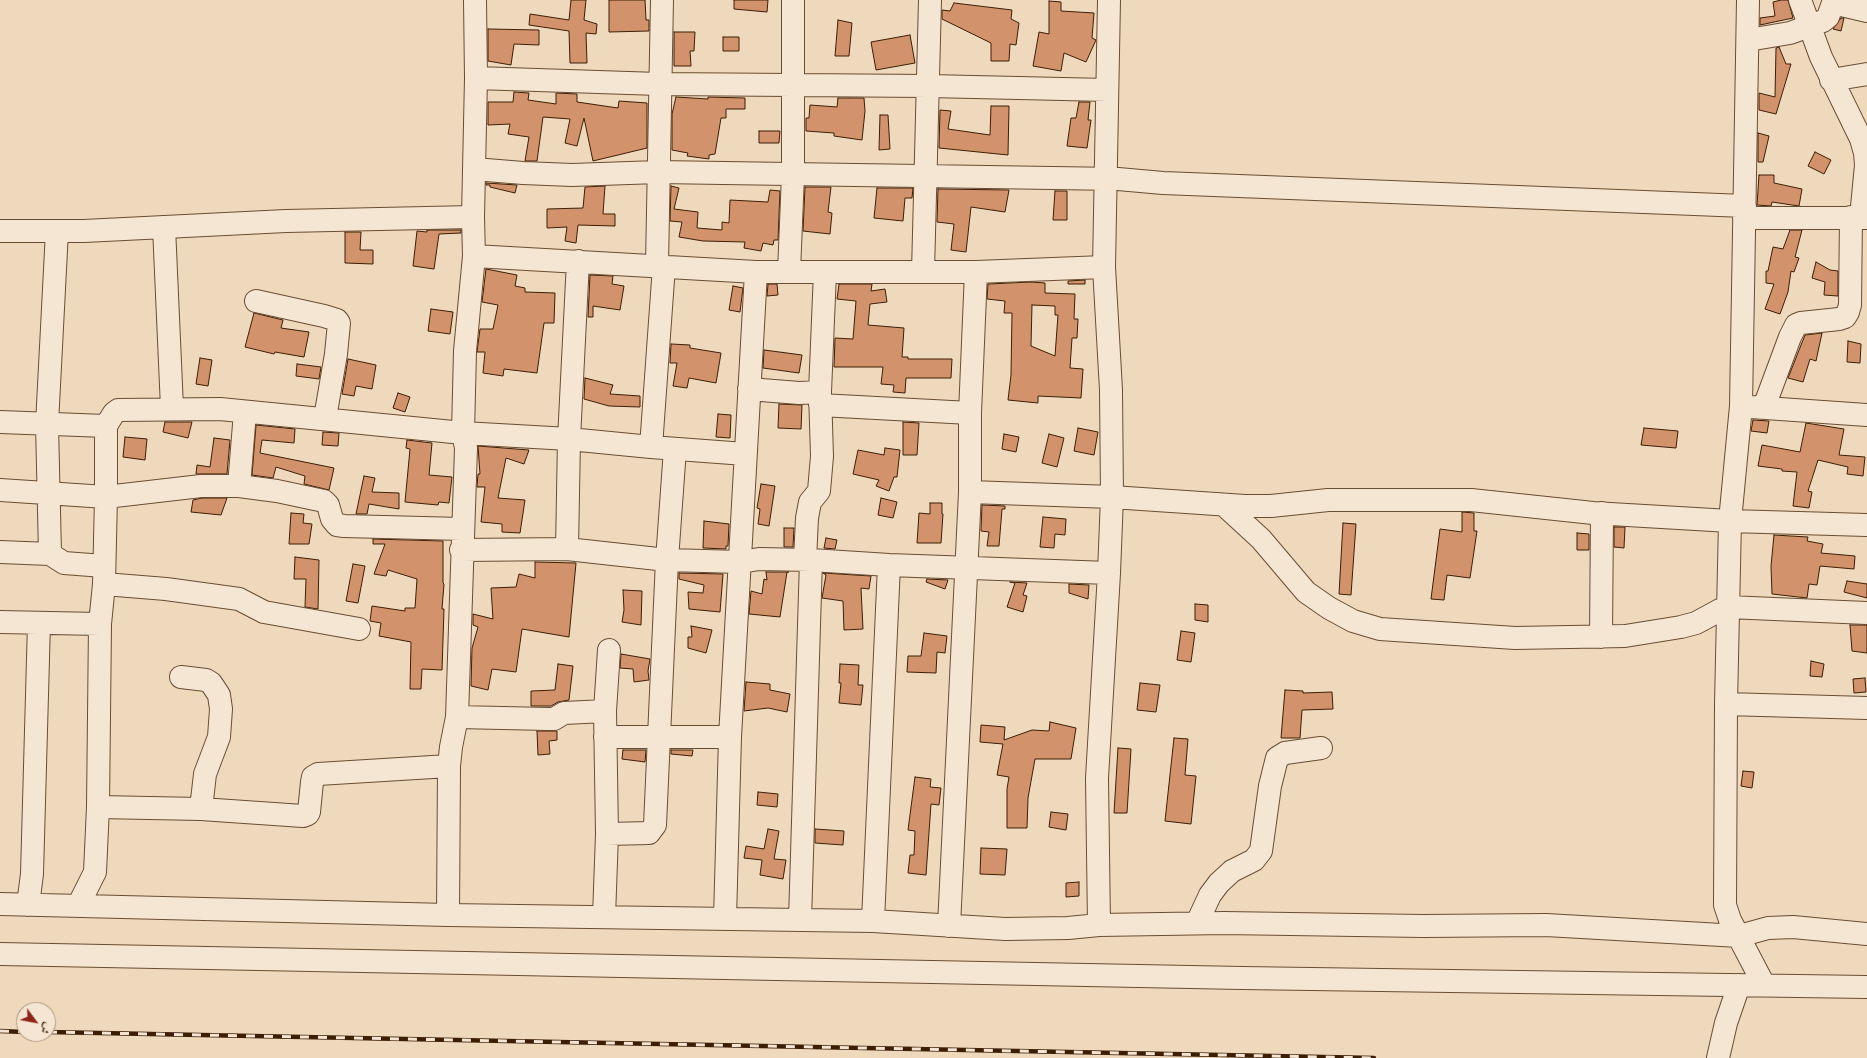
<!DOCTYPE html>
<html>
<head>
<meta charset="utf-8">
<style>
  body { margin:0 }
  #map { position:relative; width:1867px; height:1058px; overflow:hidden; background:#efd9bc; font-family:"IM FELL Great Primer",Amiri,serif }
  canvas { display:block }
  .north { position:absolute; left:16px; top:1002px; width:40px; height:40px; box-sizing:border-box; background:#f5e6d3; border:1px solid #ab9681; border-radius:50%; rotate:122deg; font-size:11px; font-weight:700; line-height:16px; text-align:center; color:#3c1e05 }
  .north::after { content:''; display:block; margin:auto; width:14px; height:18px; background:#8f2418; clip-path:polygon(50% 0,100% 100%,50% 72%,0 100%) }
</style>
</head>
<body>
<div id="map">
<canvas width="1867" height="1058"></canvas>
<div class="north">ش</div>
</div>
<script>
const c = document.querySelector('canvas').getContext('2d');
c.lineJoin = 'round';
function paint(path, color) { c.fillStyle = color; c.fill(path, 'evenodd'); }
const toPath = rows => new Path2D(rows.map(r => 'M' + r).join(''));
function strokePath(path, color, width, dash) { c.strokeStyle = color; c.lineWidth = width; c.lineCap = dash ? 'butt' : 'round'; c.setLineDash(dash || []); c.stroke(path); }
const building = toPath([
  [571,0,586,0,584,20,597,24,596,34,586,33,587,63,570,63,569,31,529,25,530,14,569,20,571,0],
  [609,0,645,0,646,20,649,20,649,31,609,32,609,0],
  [734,0,768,0,767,12,734,9,734,0],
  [1781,0,1788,0,1793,18,1760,25,1760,18,1775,16,1773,2,1781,0],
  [1049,1,1061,2,1061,11,1094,13,1092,38,1096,40,1086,62,1064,53,1061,71,1033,66,1039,32,1049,34,1049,1],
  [954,3,1012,10,1011,19,1019,23,1016,45,1010,44,1009,61,991,61,991,43,942,19,942,10,950,11,954,3],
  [1841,18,1844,18,1841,31,1833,29,1841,18],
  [838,20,852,23,849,56,835,56,838,20],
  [488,29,539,30,539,45,514,44,511,65,488,61,488,29],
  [674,32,695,32,694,51,690,51,691,66,674,66,674,32],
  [910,35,915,63,876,70,871,42,910,35],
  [723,37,739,37,739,51,723,51,723,37],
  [1779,47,1786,64,1791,64,1776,114,1759,110,1759,93,1775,97,1776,48,1779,47],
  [514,92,529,93,528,100,556,104,556,93,577,94,577,102,618,108,619,101,647,103,647,148,593,161,584,118,577,146,565,143,570,119,543,117,537,161,525,161,529,137,508,134,510,124,488,125,488,102,513,102,514,92],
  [676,97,708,99,708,97,745,98,745,109,726,109,726,118,721,118,715,154,709,155,709,159,687,156,688,153,672,150,672,114,676,97],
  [838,98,864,98,865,111,862,140,834,136,834,133,806,131,806,118,809,118,810,105,837,107,838,98],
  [1079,102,1090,102,1088,120,1091,120,1087,148,1067,146,1071,118,1076,118,1079,102],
  [991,106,1009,106,1008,155,939,148,940,110,951,111,948,129,990,135,991,106],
  [880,115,888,115,890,149,879,150,880,115],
  [759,131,780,131,779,143,759,143,759,131],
  [1758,133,1769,136,1763,162,1758,162,1758,133],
  [1815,152,1831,160,1824,174,1808,166,1815,152],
  [1759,175,1774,175,1774,183,1802,189,1799,206,1772,202,1771,206,1757,205,1759,175],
  [486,183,517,185,515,193,490,187,490,185,486,185,486,183],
  [605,186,603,214,615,214,615,226,578,225,576,243,565,241,567,227,547,228,547,209,583,208,585,187,605,186],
  [671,186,679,188,674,209,698,212,697,228,722,230,722,222,729,223,730,200,768,202,770,190,780,191,778,240,774,240,773,245,763,243,761,251,744,248,745,242,703,241,679,237,682,222,670,221,671,186],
  [805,187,831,187,828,212,832,213,830,234,803,231,805,187],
  [877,188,913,188,912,198,905,198,903,221,874,218,877,188],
  [938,189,1009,190,1005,212,971,207,966,252,951,250,954,224,937,222,938,189],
  [1055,191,1067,191,1067,220,1053,220,1055,191],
  [427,230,461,230,461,233,439,234,434,269,413,266,417,231,427,232,427,230],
  [1790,230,1802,230,1795,257,1799,258,1794,272,1791,271,1788,292,1780,314,1765,309,1774,284,1766,283,1766,271,1768,271,1773,247,1783,249,1790,230],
  [345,232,361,232,360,250,373,250,373,264,345,263,345,232],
  [1816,262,1830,270,1838,271,1838,296,1824,295,1825,282,1812,278,1816,262],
  [486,269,517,275,515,286,525,288,525,292,555,293,554,323,544,323,537,373,504,369,503,376,483,373,485,352,477,352,480,329,493,329,498,305,482,302,486,269],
  [590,275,613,276,612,284,624,286,620,310,593,306,593,317,588,317,590,275],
  [1085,280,1085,284,1068,284,1068,281,1085,280],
  [1031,282,1045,283,1045,293,1075,294,1074,319,1078,319,1077,338,1072,338,1070,368,1083,369,1081,398,1038,396,1038,403,1008,400,1011,375,1012,313,1004,313,1005,301,987,299,988,284,1031,282],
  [1032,305,1055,306,1055,315,1058,315,1055,356,1031,346,1032,305],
  [768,284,777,284,778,295,767,296,768,284],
  [839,284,872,284,871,291,885,289,887,302,870,304,868,325,904,328,902,357,908,357,908,359,952,359,951,378,906,378,905,393,893,392,894,385,881,384,883,367,834,367,835,338,853,339,856,301,837,299,839,284],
  [733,286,743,288,740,312,729,310,733,286],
  [431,309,453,312,450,334,428,331,431,309],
  [254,313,283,320,281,328,309,332,304,357,275,352,274,354,245,347,254,313],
  [1822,333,1816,361,1810,359,1803,382,1788,378,1805,335,1822,333],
  [1848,341,1861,344,1860,363,1847,362,1848,341],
  [671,344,690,345,690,348,721,353,716,383,689,378,687,388,673,386,677,363,670,363,671,344],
  [764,350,802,355,799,373,763,368,764,350],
  [200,358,212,360,208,386,196,384,200,358],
  [348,359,376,365,372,389,356,386,354,396,342,394,348,359],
  [297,364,321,367,319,379,296,376,297,364],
  [585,378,613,385,610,394,640,396,640,407,609,406,584,399,585,378],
  [398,393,410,397,405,412,393,408,398,393],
  [779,404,802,405,801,429,778,428,779,404],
  [718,414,731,415,730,438,716,437,718,414],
  [1753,420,1769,421,1767,433,1751,431,1753,420],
  [165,422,192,422,188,438,163,432,165,422],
  [903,422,919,423,917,455,903,455,903,422],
  [1806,423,1844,429,1839,455,1865,457,1863,476,1847,474,1848,467,1818,460,1808,491,1812,492,1809,508,1793,506,1797,472,1782,471,1782,469,1758,466,1762,445,1800,452,1806,423],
  [256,425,295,429,294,443,262,440,260,453,334,468,329,490,304,484,305,476,276,467,273,478,252,475,256,425],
  [1078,428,1098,432,1094,455,1074,451,1078,428],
  [1644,428,1678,431,1676,448,1641,445,1644,428],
  [323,432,339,433,338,446,322,445,323,432],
  [1004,434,1019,437,1016,452,1002,449,1004,434],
  [1049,434,1064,438,1057,467,1042,463,1049,434],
  [125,437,147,439,145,460,123,457,125,437],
  [214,438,230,440,227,474,196,474,197,465,210,467,214,438],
  [407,440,432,443,429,475,452,477,449,503,439,502,438,505,405,502,410,449,406,448,407,440],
  [478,446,529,450,524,464,506,458,498,498,525,500,520,533,502,532,502,524,481,522,485,487,477,487,478,474,480,474,478,446],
  [885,448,900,450,897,477,894,477,889,491,876,486,879,480,853,474,858,450,884,455,885,448],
  [364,476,375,478,372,492,399,493,399,509,369,504,367,514,356,514,364,476],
  [761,484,775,486,769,526,758,524,760,509,757,508,761,484],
  [202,498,227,498,221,515,191,512,193,500,202,498],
  [881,498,897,502,893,518,878,515,881,498],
  [930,503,942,503,942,514,943,514,941,543,917,543,919,513,930,514,930,503],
  [982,505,1005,506,1005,509,1002,509,999,546,987,546,989,532,981,531,982,505],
  [1462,512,1474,513,1474,531,1477,531,1470,578,1447,575,1444,600,1431,599,1440,529,1462,532,1462,512],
  [291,513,304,514,303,523,312,524,309,544,289,544,291,513],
  [1043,517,1066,519,1065,535,1055,534,1054,548,1040,547,1043,517],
  [704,521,729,524,728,546,726,546,726,549,703,548,704,521],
  [1343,523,1356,524,1351,595,1339,594,1343,523],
  [1614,527,1625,527,1624,548,1614,547,1614,527],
  [784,528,794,528,793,547,784,547,784,528],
  [1577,533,1589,534,1589,550,1577,550,1577,533],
  [1774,535,1808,537,1807,541,1823,544,1821,553,1855,556,1854,569,1820,566,1817,585,1809,584,1807,598,1772,594,1771,566,1774,535],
  [826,538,837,540,835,549,824,548,826,538],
  [373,539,443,541,443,583,444,584,442,609,444,609,442,670,422,669,421,689,410,689,411,642,379,636,381,623,370,621,372,606,405,611,405,608,415,608,417,579,388,570,386,576,374,574,385,544,373,544,373,539],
  [295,557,319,560,318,609,305,607,306,579,294,579,295,557],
  [535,562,576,563,569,637,522,629,516,672,492,669,488,690,471,686,472,648,478,627,473,625,473,614,493,619,491,588,516,587,519,574,535,578,535,562],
  [353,564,365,566,358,603,346,601,353,564],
  [766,572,789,572,787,572,780,617,749,614,751,591,762,594,764,579,767,580,766,572],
  [679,573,723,574,720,612,689,609,688,592,703,593,704,585,679,579,679,573],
  [823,573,871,576,869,589,861,588,863,629,844,630,843,601,822,598,826,575,823,573],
  [927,579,948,580,945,589,926,582,927,579],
  [1847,581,1867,584,1867,598,1844,592,1847,581],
  [1010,582,1027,583,1023,595,1027,596,1023,612,1007,607,1015,583,1010,582],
  [1069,584,1089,585,1088,599,1069,593,1069,584],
  [623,590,642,591,641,625,622,622,624,610,623,590],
  [1195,604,1208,605,1208,622,1195,620,1195,604],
  [1850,625,1867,625,1867,653,1852,651,1850,625],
  [691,626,712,630,706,653,688,648,688,637,692,637,691,626],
  [1181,631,1195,633,1191,662,1177,660,1181,631],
  [924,633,947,636,945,653,937,652,936,673,907,672,908,656,921,656,924,633],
  [621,654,650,659,648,671,649,680,634,682,633,669,620,668,621,654],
  [1811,661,1824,664,1822,677,1810,676,1811,661],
  [558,664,573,666,569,700,558,702,551,706,531,706,531,691,555,690,558,664],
  [840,664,859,665,858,685,863,685,861,705,839,703,841,683,839,683,840,664],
  [1865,678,1866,692,1854,693,1853,679,1865,678],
  [746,682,770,684,770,690,790,694,787,712,768,708,744,711,746,682],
  [1140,683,1160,685,1156,712,1137,710,1140,683],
  [1285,690,1303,691,1303,693,1332,692,1333,709,1302,710,1300,738,1281,738,1285,690],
  [1050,722,1076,728,1071,759,1035,759,1028,798,1027,828,1007,828,1007,789,1009,777,997,775,1003,744,980,742,981,725,1005,727,1004,740,1032,730,1049,731,1050,722],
  [537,731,557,731,557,740,549,741,550,754,538,755,537,731],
  [1174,738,1188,739,1185,775,1196,776,1191,824,1165,821,1174,738],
  [1118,748,1131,749,1127,813,1114,813,1118,748],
  [623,750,646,750,645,762,622,759,623,750],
  [671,750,693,750,692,756,671,754,671,750],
  [1743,771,1754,772,1752,788,1741,786,1743,771],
  [915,777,931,779,930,787,941,788,939,805,931,804,926,875,908,873,910,855,914,855,915,831,908,830,915,777],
  [758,792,778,794,777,807,757,805,758,792],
  [1051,812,1068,814,1066,830,1049,827,1051,812],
  [768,829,779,831,774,859,786,860,783,879,760,875,762,860,744,858,746,846,764,849,768,829],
  [815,829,844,831,843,845,815,843,815,829],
  [981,848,1007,849,1005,875,980,874,981,848],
  [1079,882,1079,896,1066,897,1066,883,1079,882]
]);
paint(building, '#d2926b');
strokePath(building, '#3c1e05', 1);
const minor = toPath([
  [1748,0,1741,406,1730,521,1726,704,1725,905,1730,920,1764,985],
  [1800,0,1821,57,1861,139,1865,153,1866,165,1861,217],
  [1833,3,1867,11],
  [1748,40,1790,33,1823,21,1828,17,1834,0],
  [476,78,659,84,929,86,1107,90],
  [1831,80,1867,74],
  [474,169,523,173,572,175,658,172,1118,179,1163,183,1745,206],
  [1744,218,1866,218],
  [164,227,172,408],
  [0,231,84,231,286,221,473,217],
  [474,256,756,272,976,272,1104,267],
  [657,265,662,0],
  [789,272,793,174,793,0],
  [923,272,930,0],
  [256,301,324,316,337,320,339,323,336,354,325,418],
  [749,389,799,393,820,392],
  [820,405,970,413],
  [1751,407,1867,415],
  [1764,407,1790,337,1796,325,1801,323,1839,319,1845,317,1848,312,1850,305,1851,217],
  [0,422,106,426],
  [651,447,664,266],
  [239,486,245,412],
  [0,490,106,497,201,486,239,486,277,491,324,501,328,505,332,519,337,525,344,526,462,529],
  [970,492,1112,497,1245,506,1271,506,1328,500,1471,500,1593,513,1730,521,1867,525],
  [1224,505,1261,539,1306,592,1329,608,1353,621,1380,629,1515,638,1625,636,1681,627,1696,623,1720,610,1728,607,1867,613],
  [567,549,569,439,578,261],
  [461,550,567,549,667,560,741,562,759,559,811,560,889,565,1109,573],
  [0,552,50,554,64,563,104,566],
  [50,554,47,424,57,231],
  [805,560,807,518,810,502,819,491,822,456,820,392,825,272],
  [104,584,166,589,239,599,264,612,359,629],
  [0,622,100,624],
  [1601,637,1602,513],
  [181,677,206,680,211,683,219,695,221,709,219,737,205,774,201,809],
  [1726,704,1867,708],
  [457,717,548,719,554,719,564,713,605,711],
  [605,737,730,737],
  [98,807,201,809,303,816,308,814,309,812,312,782,313,777,318,774,449,766],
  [607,834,649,833,655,825,667,560,675,449],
  [0,904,448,915,873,921,1005,929,1068,928,1099,925,1224,923,1423,926,1546,925,1739,936,1768,928,1793,927,1867,934],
  [28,905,32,874,39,623],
  [78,906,95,872,98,807,100,624,104,584,106,497,106,426,114,413,118,410,220,409,463,433,569,439,651,447,745,454],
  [448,915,449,766,451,747,457,717,466,448,463,433,465,351,474,256,473,217,476,78,475,0],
  [604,917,607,834,605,711,609,650],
  [725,919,730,737,756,272],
  [800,920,811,560],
  [873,921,889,565],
  [1197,923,1210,895,1219,883,1232,871,1254,860,1261,851,1270,786,1277,758,1285,753,1321,748],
  [1099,925,1097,778,1109,573,1112,497,1111,390,1104,267,1109,0],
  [949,926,970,492,970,413,976,272],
  [0,954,1242,978,1867,987],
  [1718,1058,1726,1023,1739,985]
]);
strokePath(minor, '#694d33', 24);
strokePath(minor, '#f5e6d3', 22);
const rail = toPath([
  [0,1031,24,1032],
  [48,1032,1374,1058]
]);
strokePath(rail, '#3c1e05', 4.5);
strokePath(rail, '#f5e6d3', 3, [9]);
</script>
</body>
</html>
